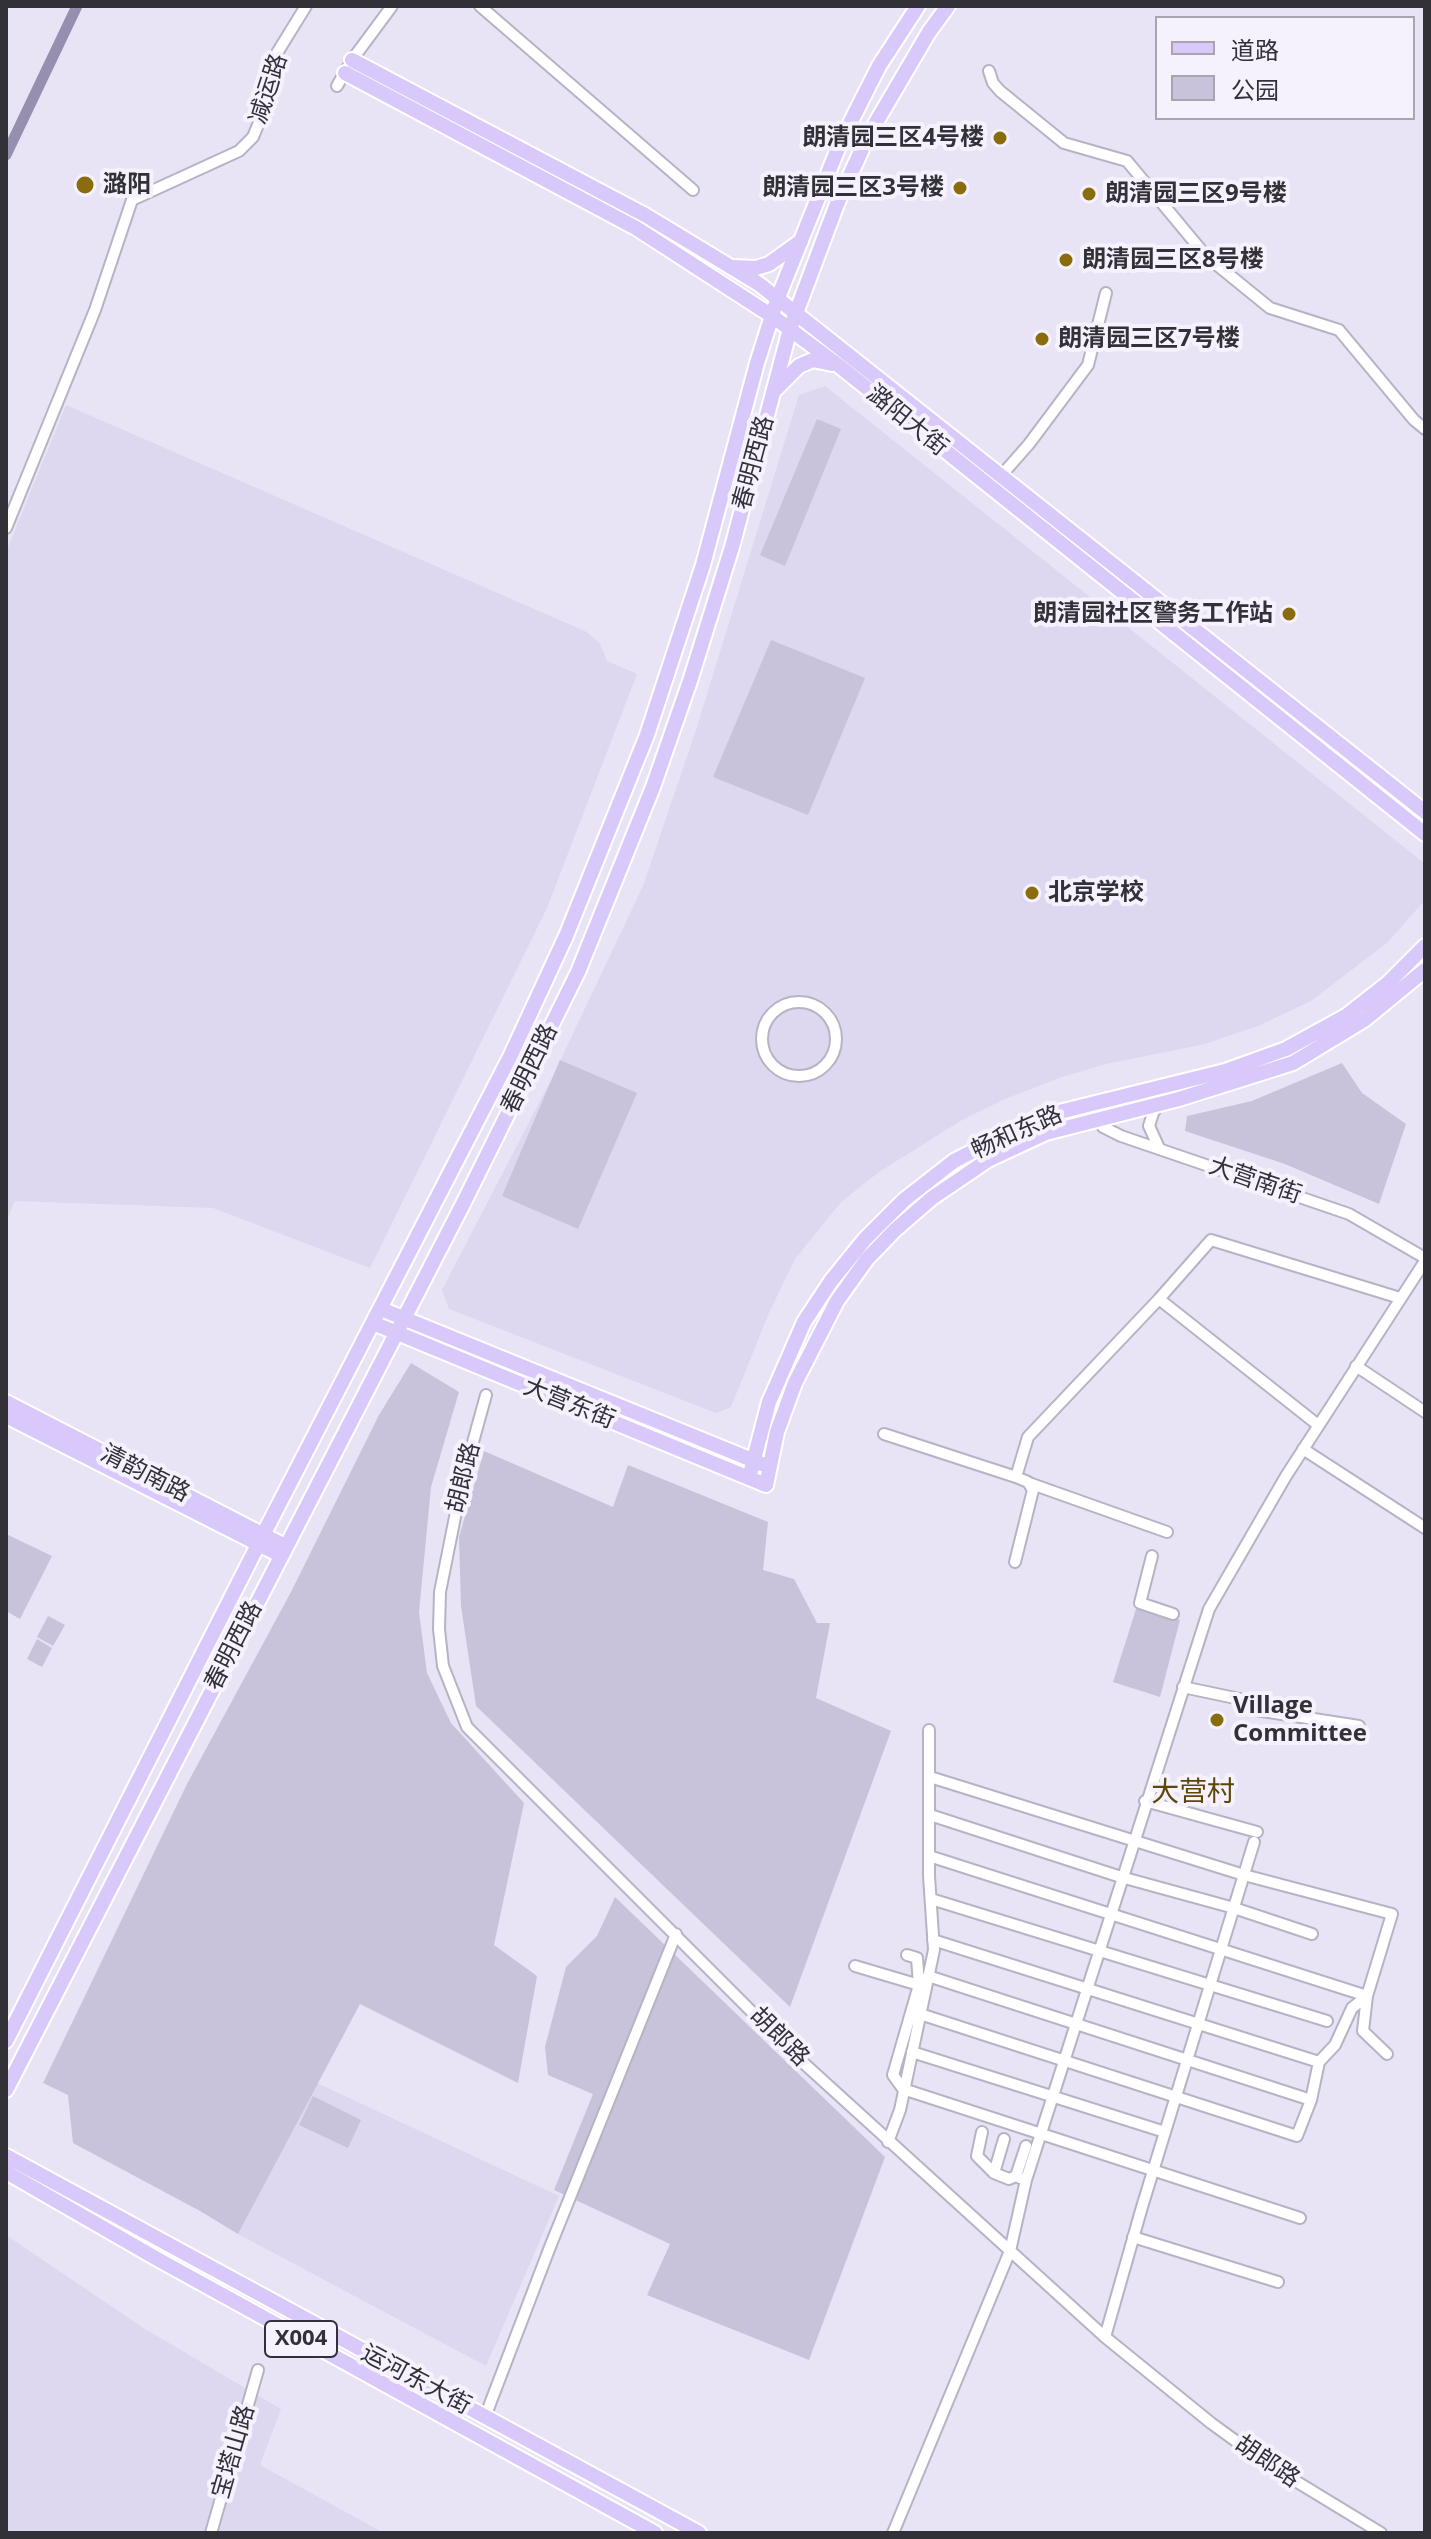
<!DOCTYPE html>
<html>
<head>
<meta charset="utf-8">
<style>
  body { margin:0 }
  #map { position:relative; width:1431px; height:2539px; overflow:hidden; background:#e8e4f6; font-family:"Open Sans","Noto Sans SC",sans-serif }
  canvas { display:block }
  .frame { position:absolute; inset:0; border:8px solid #333138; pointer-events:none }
  .legend { position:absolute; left:1155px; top:16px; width:260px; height:104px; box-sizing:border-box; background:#f5f2fd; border:2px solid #a7a5ae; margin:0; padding:10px 14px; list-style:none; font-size:24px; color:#333138 }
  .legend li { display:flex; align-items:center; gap:16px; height:40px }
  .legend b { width:40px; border:2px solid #a7a5ae }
</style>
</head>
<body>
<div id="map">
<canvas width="1431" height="2539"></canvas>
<div class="frame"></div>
<ul class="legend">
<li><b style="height:10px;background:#d9c9fb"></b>道路</li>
<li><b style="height:22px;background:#c8c2da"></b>公园</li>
</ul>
</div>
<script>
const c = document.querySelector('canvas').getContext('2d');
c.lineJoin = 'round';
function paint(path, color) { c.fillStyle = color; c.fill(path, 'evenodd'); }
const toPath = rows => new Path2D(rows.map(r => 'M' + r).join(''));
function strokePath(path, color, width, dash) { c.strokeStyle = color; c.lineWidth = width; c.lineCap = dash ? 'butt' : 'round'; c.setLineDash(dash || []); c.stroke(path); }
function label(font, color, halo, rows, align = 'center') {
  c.font = font + ' "Open Sans","Noto Sans SC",sans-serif'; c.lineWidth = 8; c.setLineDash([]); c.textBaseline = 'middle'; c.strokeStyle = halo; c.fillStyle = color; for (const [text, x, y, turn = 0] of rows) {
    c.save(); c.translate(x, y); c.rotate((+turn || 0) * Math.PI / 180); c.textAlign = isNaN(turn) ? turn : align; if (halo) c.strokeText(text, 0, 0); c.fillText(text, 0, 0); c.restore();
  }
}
paint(toPath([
  [825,386,1424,863,1425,900,1388,942,1311,1001,1258,1026,1205,1044,1106,1064,1062,1077,1005,1099,962,1120,879,1172,841,1202,795,1259,769,1313,731,1407,716,1413,449,1309,442,1290,551,1080,643,886,696,730,799,395],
  [66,405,587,632,600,644,607,661,637,674,547,908,370,1268,213,1208,15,1201,6,1222,6,552],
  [317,2083,559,2196,486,2366,238,2234],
  [6,2235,145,2329,281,2409,260,2465,384,2533,6,2533]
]), '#ddd7f0');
paint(toPath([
  [817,419,841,429,785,566,760,555],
  [771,640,865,678,808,815,713,777],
  [560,1060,637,1093,578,1229,502,1196],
  [1342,1063,1362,1093,1406,1124,1379,1204,1285,1164,1185,1131,1187,1116,1252,1101],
  [411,1363,459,1392,431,1487,419,1612,427,1673,451,1723,524,1803,494,1945,537,1976,518,2083,360,2004,238,2234,200,2211,73,2143,68,2095,43,2083,187,1784,291,1592,379,1415],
  [484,1451,613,1507,628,1465,768,1522,763,1570,794,1579,817,1623,830,1623,816,1698,891,1731,790,2007,476,1706,461,1606,459,1537],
  [6,1534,52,1556,20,1619,6,1611],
  [1137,1606,1180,1620,1160,1697,1113,1682],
  [48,1616,65,1625,53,1646,37,1637],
  [37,1639,52,1648,42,1667,27,1659],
  [615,1897,885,2157,809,2360,647,2295,670,2244,554,2190,593,2094,548,2075,545,2047,566,1967,597,1936],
  [313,2096,361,2120,348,2148,299,2125]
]), '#c8c2da');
strokePath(toPath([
  [6,155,77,6]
]), '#978faf', 11);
const minor = toPath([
  [480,6,693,190],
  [989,71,993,83,1000,91,1064,143,1127,161,1206,256,1270,308,1339,330,1414,420,1425,429],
  [337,86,352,60,392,6],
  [1000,477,1029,444,1088,365,1106,293],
  [6,528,95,310,132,200,239,151,253,137,265,108,277,53,306,6],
  '762 1039a37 37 0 1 1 74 0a37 37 0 1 1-74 0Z',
  [1098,1115,1103,1127,1121,1136,1349,1214,1425,1258],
  [1159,1148,1149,1126,1153,1113,1159,1104],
  [1159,1299,1318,1425],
  [1356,1366,1425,1412],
  [486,1395,462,1482,440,1592,439,1629,443,1666,467,1727,798,2058,1105,2337,1211,2423,1266,2463,1381,2533],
  [884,1434,1016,1477],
  [1303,1449,1425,1528],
  [1029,1483,1167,1532],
  [1152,1556,1140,1603,1173,1614],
  [1015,1562,1033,1490,1028,1482,1016,1477,1028,1437,1159,1299,1211,1240,1400,1298],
  [1183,1687,1254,1702,1256,1710,1359,1726],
  [930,1777,1244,1875,1392,1914,1367,1996,1363,2031,1387,2054],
  [1145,1801,1257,1832],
  [930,1815,1121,1877,1234,1908,1312,1934],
  [929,1856,1367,1996],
  [931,1899,1327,2021],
  [933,1940,1319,2062],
  [907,1955,917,1958,919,1985,893,2075,903,2089,1300,2218],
  [855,1966,919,1985],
  [928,1976,1311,2100],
  [920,2014,1297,2136,1311,2100,1319,2062,1335,2045,1352,2008,1367,1996],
  [912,2052,1165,2132],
  [982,2132,977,2156,994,2173],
  [1004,2139,994,2173,1009,2179,1016,2176],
  [888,2142,900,2110,934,1950,929,1876,929,1730],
  [1020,2178,1016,2176,1026,2146],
  [1133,2237,1278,2282],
  [1105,2337,1142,2207,1254,1842],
  [485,2417,550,2247,676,1934],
  [211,2533,258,2370],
  [893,2533,1010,2251,1026,2180,1209,1609,1286,1476,1425,1261]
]);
const major = toPath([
  [352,60,645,215,759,284,1425,812],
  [345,73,636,228,772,316,838,365,1425,834],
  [733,267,756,268,769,264,801,241],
  [776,389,799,366,813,360,832,364],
  [381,1309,762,1464],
  [373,1323,766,1485,777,1432,795,1383,837,1301,867,1259,895,1230,932,1198,988,1160,1046,1133,1179,1099,1293,1063,1364,1020,1425,970],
  [6,1402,285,1546],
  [6,1416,280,1555],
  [749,1478,769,1402,804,1322,831,1281,865,1239,904,1200,954,1161,1039,1117,1225,1071,1286,1049,1346,1016,1388,983,1425,946],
  [6,2041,263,1535,510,1057,566,936,647,735,703,565,757,363,777,300,841,141,879,66,918,6],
  [6,2090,463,1204,578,972,653,787,690,681,732,547,790,329,837,204,868,136,929,32,948,6],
  [6,2156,699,2533],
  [6,2172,159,2260,655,2533]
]);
strokePath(minor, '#b7b3c4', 14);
strokePath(major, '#fff', 18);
strokePath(minor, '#fff', 10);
strokePath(major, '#d9c9fb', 14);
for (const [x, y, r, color] of [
  [1000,138,8,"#8b6c0d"],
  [85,185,10,"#8b6c0d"],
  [960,188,8,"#8b6c0d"],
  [1089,194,8,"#8b6c0d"],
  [1066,260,8,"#8b6c0d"],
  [1042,339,8,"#8b6c0d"],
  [1289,614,8,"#8b6c0d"],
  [1032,893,8,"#8b6c0d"],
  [1217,1720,8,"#8b6c0d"]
]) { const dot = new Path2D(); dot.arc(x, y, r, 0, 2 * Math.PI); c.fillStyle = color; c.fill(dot); strokePath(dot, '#f5f2fd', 3); }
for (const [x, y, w] of [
  [301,2339,72]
]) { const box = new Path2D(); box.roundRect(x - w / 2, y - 18, w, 36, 6); c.fillStyle = '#f5f2fd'; c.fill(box); strokePath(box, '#333138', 2); }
label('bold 22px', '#333138', null, [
  ["X004",301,2339]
]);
label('24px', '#333138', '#f5f2fd', [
  ["减运路",269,89,-72],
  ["潞阳大街",907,421,39],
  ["春明西路",754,463,-75],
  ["春明西路",530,1069,-64],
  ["畅和东路",1017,1133,-24],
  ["大营南街",1255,1181,19],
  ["大营东街",569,1404,22],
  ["清韵南路",145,1474,27],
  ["胡郎路",464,1478,-76],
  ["春明西路",234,1646,-63],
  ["胡郎路",779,2037,45],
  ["运河东大街",416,2380,28],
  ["宝塔山路",234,2452,-74],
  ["胡郎路",1267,2462,34]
]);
label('bold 24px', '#333138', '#f5f2fd', [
  ["朗清园三区4号楼",984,138,"right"],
  ["潞阳",103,185],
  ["朗清园三区3号楼",944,188,"right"],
  ["朗清园三区9号楼",1105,194],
  ["朗清园三区8号楼",1082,260],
  ["朗清园三区7号楼",1058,339],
  ["朗清园社区警务工作站",1273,614,"right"],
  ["北京学校",1048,893],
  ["Village",1233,1706],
  ["Committee",1233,1734]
], 'left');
label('28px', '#5d4708', '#f5f2fd', [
  ["大营村",1193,1793]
]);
</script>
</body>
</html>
